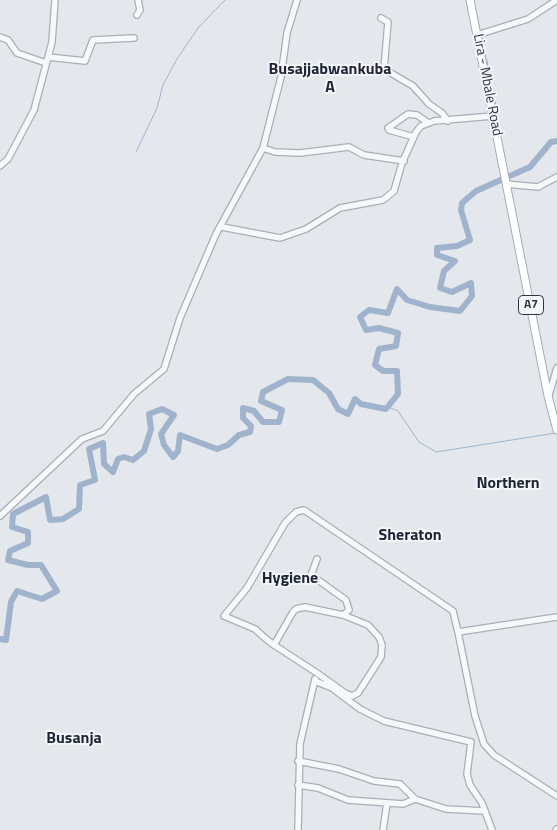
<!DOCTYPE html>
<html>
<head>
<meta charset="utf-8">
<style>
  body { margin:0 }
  canvas { display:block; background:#e4e7ec }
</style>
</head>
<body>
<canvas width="557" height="830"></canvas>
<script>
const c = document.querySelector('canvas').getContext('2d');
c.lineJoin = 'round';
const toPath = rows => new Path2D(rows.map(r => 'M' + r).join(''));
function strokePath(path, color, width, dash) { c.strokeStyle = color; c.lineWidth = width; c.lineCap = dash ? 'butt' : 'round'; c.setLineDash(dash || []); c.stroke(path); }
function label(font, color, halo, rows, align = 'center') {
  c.font = font + ' "Titillium Web",sans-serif'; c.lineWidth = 4; c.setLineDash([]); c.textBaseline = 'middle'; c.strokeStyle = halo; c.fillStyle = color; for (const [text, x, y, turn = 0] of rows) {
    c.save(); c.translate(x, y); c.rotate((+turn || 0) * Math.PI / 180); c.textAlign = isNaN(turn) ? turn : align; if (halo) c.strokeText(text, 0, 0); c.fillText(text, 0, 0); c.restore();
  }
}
strokePath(toPath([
  [466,0,469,14],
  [477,15,480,31],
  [482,37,486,59],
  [487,60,488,67],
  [488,68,497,110],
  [136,152,157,108,163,85,177,59,198,28,225,0],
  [388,407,398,411,419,442,436,452,556,433]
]), '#9fb4cc', 1);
strokePath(toPath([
  [0,639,6,640,11,602,17,591,42,599,57,591,41,565,28,565,8,560,10,551,28,543,28,532,12,527,13,514,46,497,50,520,63,519,79,509,80,485,95,480,89,449,103,443,104,464,113,472,118,459,124,457,133,460,144,451,151,429,149,414,162,409,174,415,161,434,164,445,173,457,178,451,180,435,217,449,228,445,239,435,250,432,251,426,243,418,243,408,254,411,263,422,279,422,282,410,261,401,263,392,288,379,313,380,329,393,338,409,348,414,355,399,361,404,386,409,398,394,397,371,383,371,375,365,379,349,396,346,398,333,379,328,366,330,360,317,369,310,388,313,397,289,407,300,430,307,460,311,472,296,471,283,452,292,440,288,444,271,455,261,437,255,437,248,457,246,470,240,461,210,462,203,476,191,530,167,551,142,557,141]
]), '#9fb4cc', 6);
const minor = toPath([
  [137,15,140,10,138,0],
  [381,18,388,22,384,69,413,86,429,104,442,113,448,121],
  [477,35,528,19,557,0],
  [0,37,8,40,17,53,46,63],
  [48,57,85,61,93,40,134,38],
  [414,137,389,130,388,128,408,114,417,115,427,122],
  [263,148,275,152,300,153,349,147,364,155,404,161],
  [0,166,8,159,34,110,52,42,55,0],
  [506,184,538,187,557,177],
  [222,227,280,238,306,229,340,208,383,200,394,191,402,163,416,132,421,126,434,121,493,116],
  [549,395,557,368],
  [0,516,82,439,103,431,134,394,164,369,180,318,216,234,263,148,281,77,287,33,297,0],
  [317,559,311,575,346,600,349,610,343,615],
  [557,617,458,632,475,716,484,744,494,755,557,796],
  [274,645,293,612,296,609,305,607,343,615,368,625,379,637,382,645,381,657,358,693,352,696,345,693,317,673,274,645,266,639,255,629,224,616,247,588,285,523,296,512,304,510,453,611,458,632],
  [315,681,332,688,360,709,384,721,471,742,467,774,470,785,482,803,492,830],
  [298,761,339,769,374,781,400,784,415,799],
  [298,785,318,788,348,800,403,804,415,799,446,809,485,811],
  [298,830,300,744,315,679],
  [383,830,387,803],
  [556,830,557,829]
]);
const major = toPath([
  [470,0,548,396,557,430]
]);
strokePath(minor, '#a9aeb7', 8);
strokePath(major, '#a3abb8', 9);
strokePath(minor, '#f7f8fa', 5.5);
strokePath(major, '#fff', 7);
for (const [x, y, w] of [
  [531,305,25]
]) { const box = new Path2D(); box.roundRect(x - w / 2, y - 9.5, w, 19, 4); c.fillStyle = '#f4f6f9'; c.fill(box); strokePath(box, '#2b3445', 1); }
label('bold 12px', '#2b3445', null, [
  ["A7",531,305]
]);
label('14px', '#2b3445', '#f4f6f9', [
  ["Lira - Mbale Road",487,85,79]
]);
label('bold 16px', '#1d2536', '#f4f6f9', [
  ["Busajjabwankuba",330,70],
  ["A",330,88],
  ["Northern",508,484],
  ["Sheraton",410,536],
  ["Hygiene",290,579],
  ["Busanja",74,739]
]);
</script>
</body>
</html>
